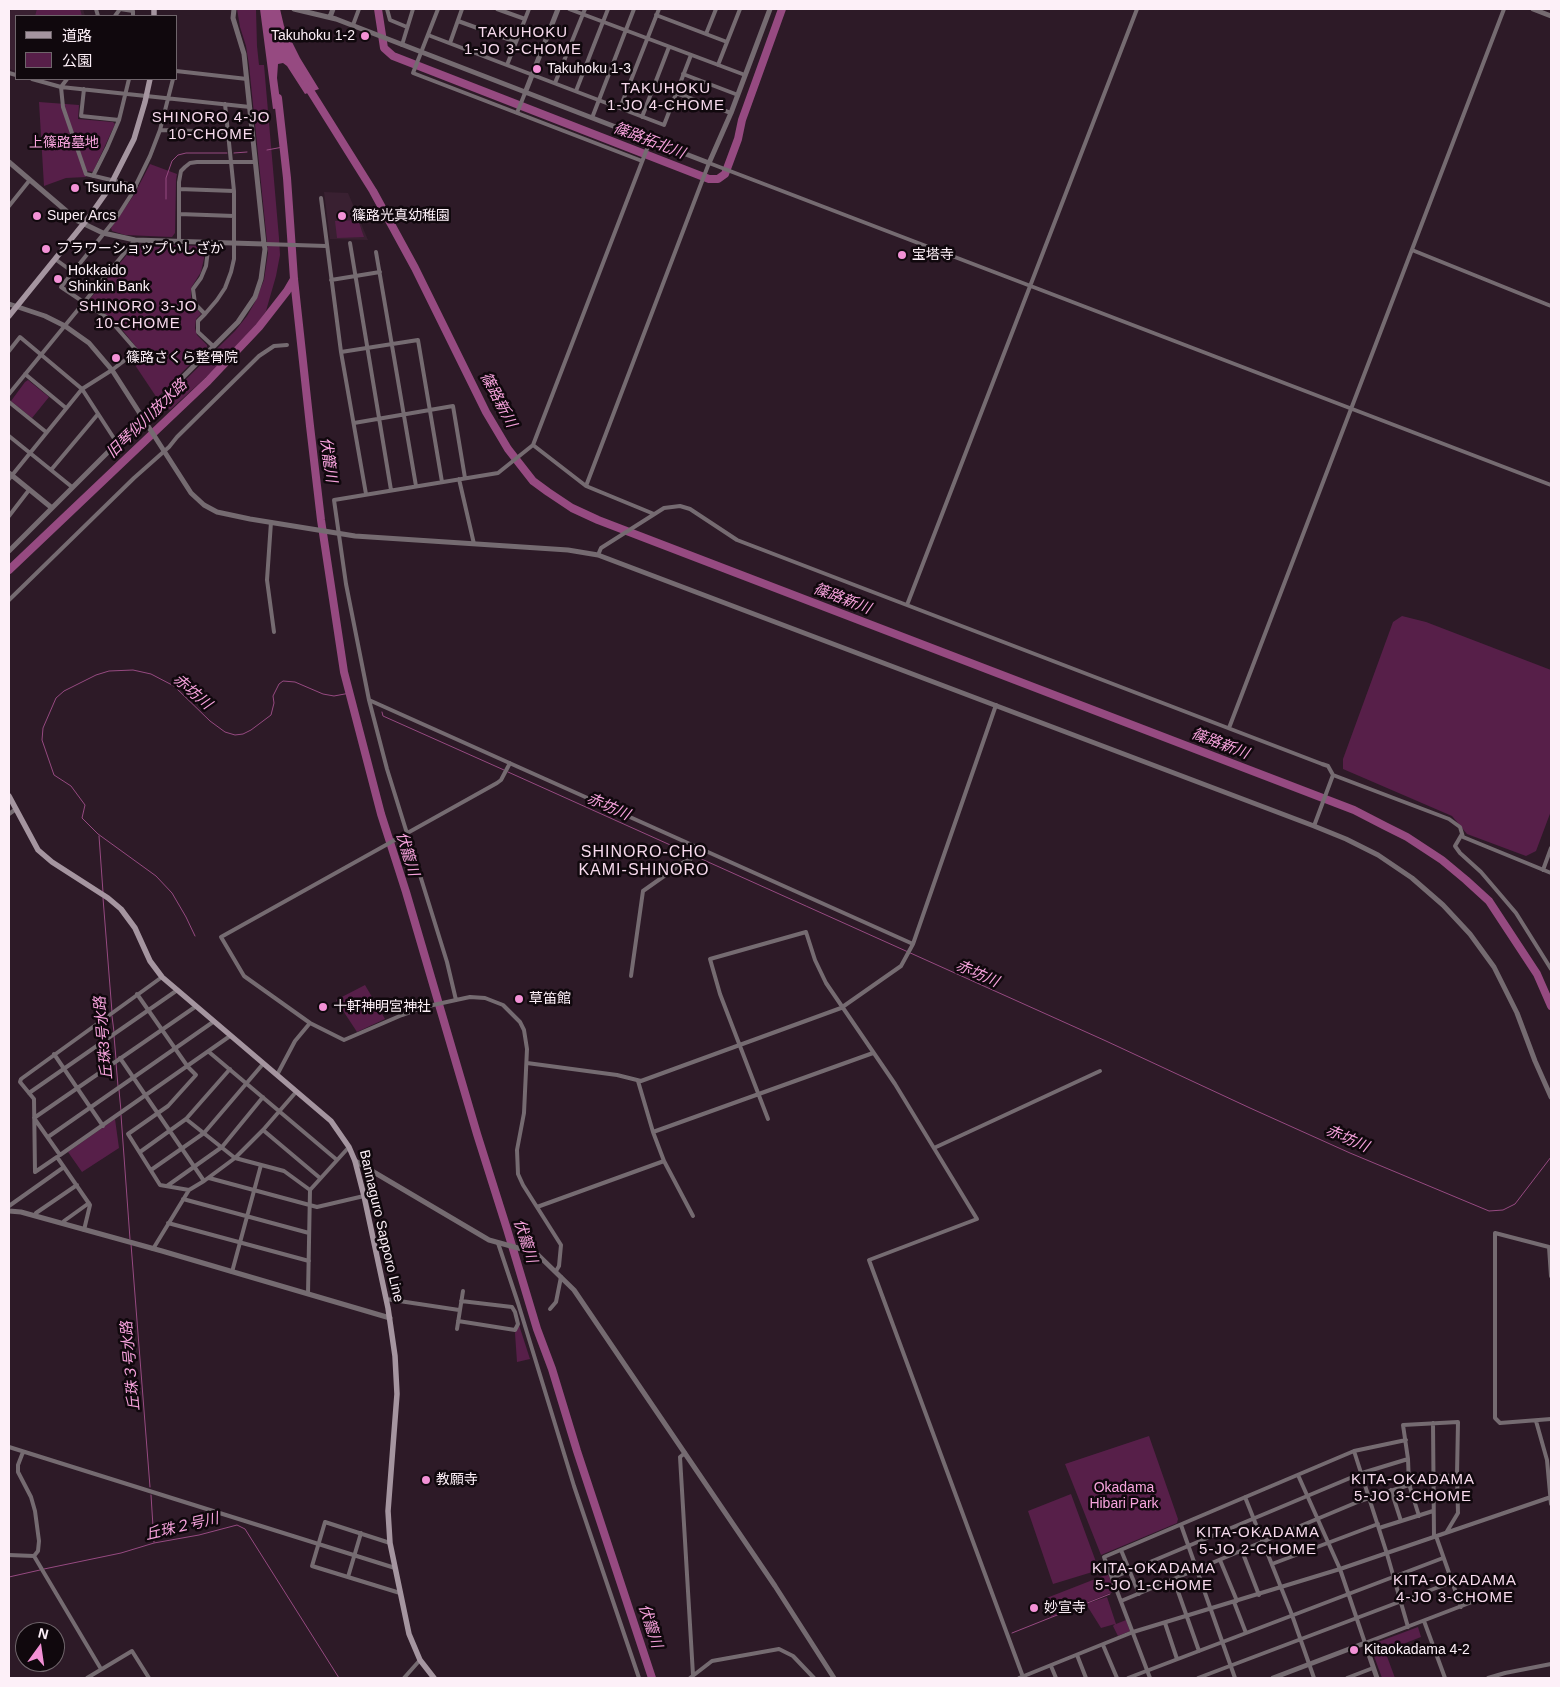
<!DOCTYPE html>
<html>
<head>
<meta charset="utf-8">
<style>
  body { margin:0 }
  #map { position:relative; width:1560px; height:1687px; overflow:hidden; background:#2d1a27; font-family:Helvetica,"Noto Sans JP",sans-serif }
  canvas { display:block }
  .frame { position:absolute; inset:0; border:10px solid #fdf0f8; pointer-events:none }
  .legend { position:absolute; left:15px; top:15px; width:162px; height:65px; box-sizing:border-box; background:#10080d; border:1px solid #6f656b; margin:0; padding:6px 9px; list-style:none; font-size:15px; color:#fdf0f8 }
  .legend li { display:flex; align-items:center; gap:10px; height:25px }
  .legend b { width:25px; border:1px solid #6f656b }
  .north { position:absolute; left:15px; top:1622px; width:50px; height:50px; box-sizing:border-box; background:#10080d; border:1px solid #6f656b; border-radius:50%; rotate:14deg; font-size:14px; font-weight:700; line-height:20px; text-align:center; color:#fdf0f8 }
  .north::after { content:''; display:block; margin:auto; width:18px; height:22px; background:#f391d6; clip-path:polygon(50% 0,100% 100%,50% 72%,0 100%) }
</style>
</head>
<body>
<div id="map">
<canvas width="1560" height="1687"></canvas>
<div class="frame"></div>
<ul class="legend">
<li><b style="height:6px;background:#a595a0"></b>道路</li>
<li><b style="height:14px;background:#571f49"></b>公園</li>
</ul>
<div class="north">N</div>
</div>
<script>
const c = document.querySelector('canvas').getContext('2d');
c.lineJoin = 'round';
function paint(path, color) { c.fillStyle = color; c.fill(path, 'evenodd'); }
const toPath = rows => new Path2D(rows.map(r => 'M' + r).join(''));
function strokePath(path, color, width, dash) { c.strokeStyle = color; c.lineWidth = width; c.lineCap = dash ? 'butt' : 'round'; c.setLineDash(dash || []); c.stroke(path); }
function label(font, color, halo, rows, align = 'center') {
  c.font = font + ' Helvetica,"Noto Sans JP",sans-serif'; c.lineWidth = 5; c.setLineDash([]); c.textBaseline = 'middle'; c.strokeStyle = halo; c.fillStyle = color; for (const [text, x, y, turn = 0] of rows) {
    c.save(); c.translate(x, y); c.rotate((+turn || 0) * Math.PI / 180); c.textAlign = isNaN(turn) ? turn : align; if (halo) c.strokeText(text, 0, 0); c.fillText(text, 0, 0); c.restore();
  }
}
paint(toPath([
  [11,9,83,9,85,16,16,16,16,71,9,69,9,16],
  [324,192,348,193,368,240,330,239]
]), '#392031');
paint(toPath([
  [37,9,80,9,82,16,35,16],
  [237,9,256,9,257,46,259,65,264,65,279,238,280,255,276,276,266,311,257,324,215,369,170,410,163,402,235,331,247,316,255,302,264,280,268,253,266,232,249,65,246,46,240,27],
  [39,102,79,105,78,119,113,122,115,124,93,172,87,171,86,177,66,178,44,186],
  [150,164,177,174,176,180,175,233,172,237,125,235,112,231,111,228,134,195],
  [358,220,364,237,337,238,335,221],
  [136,244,204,246,206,249,201,272,191,288,191,297,194,306,201,314,196,319,195,328,197,335,207,345,207,347,157,398,131,359,141,353,116,322,90,303,89,300],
  [28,380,49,397,32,418,11,401,25,382],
  [1402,616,1426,622,1551,670,1551,811,1536,851,1526,856,1467,834,1452,816,1343,769,1343,759,1393,622],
  [365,985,385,1019,357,1032,336,1000],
  [115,1119,119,1148,82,1172,68,1152],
  [519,1325,530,1359,517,1362,515,1333],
  [1149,1436,1178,1519,1177,1523,1101,1555,1065,1464],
  [1071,1494,1099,1570,1053,1584,1028,1511],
  [1108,1574,1115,1591,1051,1617,1044,1599],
  [1107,1597,1116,1624,1126,1620,1130,1631,1118,1636,1113,1626,1115,1624,1101,1628,1086,1604],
  [1418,1627,1421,1637,1385,1651,1395,1678,1382,1678,1370,1645]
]), '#571f49');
paint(toPath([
  [260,9,280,9,284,26,300,58,319,89,305,94,287,66,283,63,278,64,277,78,281,108,273,109]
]), '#964a81');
strokePath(toPath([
  [267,150,283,147],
  [234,153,247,152],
  [166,199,166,178,172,161,178,155,186,153,227,153],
  [382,712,383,716,504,770],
  [508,772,1106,1041,1250,1108,1350,1153,1489,1211,1503,1210,1515,1204,1551,1157],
  [99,836,103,892],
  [103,898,112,1012],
  [195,936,186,917,172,893,156,876,98,834,82,818,85,805,71,786,54,775,42,740,43,728,56,698,64,691,96,675,109,671,133,670,151,674,174,686,210,721,225,732,235,735,243,734,251,730,271,715,274,703,273,696,279,684,283,681,295,682,323,694,334,696,350,693],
  [112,1016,114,1032],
  [114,1036,116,1059],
  [116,1063,118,1086],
  [119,1090,121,1111],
  [121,1115,130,1239],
  [131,1244,150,1487],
  [151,1495,154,1542],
  [44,1569,121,1553,154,1543,199,1535,237,1525,245,1529,339,1678],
  [9,1577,40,1570],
  [1012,1633,1110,1594]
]), '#964a81', 1);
strokePath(toPath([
  [378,9,384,48,393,56,709,179,718,179,725,174,738,139,742,120,782,9],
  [306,84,373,191,415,268,486,412,508,449,533,481,548,492,572,508,598,520,1354,810,1385,826,1407,837,1442,860,1466,880,1489,901,1537,974,1551,1006],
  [278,98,287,178,294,279,310,426,321,520,344,672,381,814,406,892,477,1134,507,1229,537,1329,552,1369,577,1451,652,1678],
  [9,570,208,381,259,327,287,291,294,279]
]), '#964a81', 8);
strokePath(toPath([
  [96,9,98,16],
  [120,9,133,11,133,16],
  [387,9,390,20,407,27],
  [438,9,413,73,642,161],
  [497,9,525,19],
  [569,9,745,75],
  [656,15,727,42],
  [115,16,120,9],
  [458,21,516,42],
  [353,25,359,9],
  [706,34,716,9],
  [428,35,664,125,691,55],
  [450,43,462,9],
  [402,45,413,9],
  [507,65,529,9],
  [718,65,740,9],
  [176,71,247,79],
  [9,73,16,75],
  [683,74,738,95],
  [32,79,61,87,250,107],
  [67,79,61,87,63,107,86,174,136,186],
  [555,83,585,9],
  [84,89,81,116,119,120],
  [576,91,608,9],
  [676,93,731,113],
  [620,108,659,9],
  [517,113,525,93],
  [642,117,669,47],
  [592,118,634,9],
  [160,130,228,132],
  [93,176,107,148,119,120,129,79],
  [179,189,234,191],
  [321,198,341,352,366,494],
  [9,206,29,181],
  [179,214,234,216],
  [179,241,179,182,181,171,185,167,190,163,197,162,255,162],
  [209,242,206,266,201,278,193,289,194,296,195,304,205,314,198,321,198,332,213,346],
  [350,243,391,490],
  [264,244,326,246],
  [1412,250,1551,306],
  [376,252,416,486],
  [55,259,73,272],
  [331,280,380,272],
  [205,314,217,300,225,288,231,272,234,259,234,191,225,104],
  [9,351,20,337,82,389,117,443],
  [341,352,418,340,442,482],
  [25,374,66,408],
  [9,394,135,240],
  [9,402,46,432],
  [354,423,453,406,465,478],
  [9,436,72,487],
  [533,445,586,486,654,514],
  [51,470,98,414],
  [9,479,82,389,112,370,137,351,109,319,61,287,117,217,131,195,150,156,160,130,173,79],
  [459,479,474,544],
  [586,486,709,163,1551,485],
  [9,516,29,490],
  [271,522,267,580,274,632],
  [598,555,601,548,664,508,680,506,690,509,737,540,1322,764,1328,766,1333,775,1314,826],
  [9,600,134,478,169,447,177,437,259,356,274,346,287,345],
  [907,605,1137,9],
  [369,700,913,944],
  [1229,728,1504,9],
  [1333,775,1449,819,1460,827,1463,837,1551,873],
  [9,814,16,809],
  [1462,834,1455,846,1460,853,1481,872,1516,913,1551,969],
  [1543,870,1551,848],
  [631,976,643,891,684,862,690,860,696,846],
  [137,994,188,1067,196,1075,168,1106,128,1134,160,1185,189,1190],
  [456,1000,447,962,387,769,369,700,346,584,334,500,498,473,533,445,650,141],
  [310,1023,244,976,221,937,497,783,501,780,510,763],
  [209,1052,337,1160],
  [54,1054,103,1126],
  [120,1058,204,1181],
  [527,1063,617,1075,641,1081,841,1008,901,966,913,944,996,705],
  [277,1075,295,1041,310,1023,344,1040,402,1015,424,1007,456,1000,470,997,485,998,503,1005,520,1022,524,1030,527,1049,524,1113,517,1150,518,1174,523,1185,561,1245,559,1266,556,1271],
  [638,1081,653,1132,664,1161],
  [29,1093,176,991],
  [186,1119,235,1158,284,1171,310,1190],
  [768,1119,720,994,710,959,806,932,815,960,826,983,895,1084,977,1219,869,1260,1023,1677],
  [263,1130,320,1178],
  [653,1132,873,1053],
  [48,1137,213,1022],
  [934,1148,1100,1071],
  [140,1152,186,1119,230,1069],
  [60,1155,34,1118,195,1007],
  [60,1155,230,1036],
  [151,1170,204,1133,263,1064],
  [209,1178,317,1207,364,1196],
  [167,1186,222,1147,263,1097],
  [183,1199,309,1233],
  [9,1206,64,1167],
  [537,1207,664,1161,693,1216],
  [35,1216,36,1213,77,1185],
  [168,1223,309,1261],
  [63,1224,64,1221,89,1203],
  [84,1230,90,1205,57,1157,35,1172,34,1099,20,1082,21,1079,162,977],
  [498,1243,518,1303,574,1486,639,1678],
  [153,1249,189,1190,204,1181,235,1158,263,1130,296,1092],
  [232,1272,261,1165],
  [1551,1276,1549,1247,1495,1233,1495,1418,1500,1423,1551,1419],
  [308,1294,310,1190,349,1147],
  [386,1299,459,1310],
  [550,1309,556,1302,561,1277],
  [458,1321,515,1330,518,1324,515,1312,512,1307,461,1301],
  [457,1329,463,1291],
  [1536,1421,1547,1460,1551,1504],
  [1433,1423,1434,1537],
  [9,1447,395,1568],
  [1354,1451,1387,1554,1408,1627],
  [23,1452,18,1465,18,1472,31,1497,35,1511,39,1541,38,1551,34,1556],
  [685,1453,680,1457,693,1675],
  [1298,1475,1340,1569,1365,1643,1472,1602],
  [1391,1490,1401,1521],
  [1245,1497,1292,1615,1314,1678],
  [1419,1516,1409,1484,1408,1459,1403,1425,1458,1422,1457,1475,1458,1513,1446,1533],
  [1181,1525,1235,1678],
  [1379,1528,1433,1511],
  [1436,1536,1461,1607],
  [390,1543,325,1522,312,1566,400,1593],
  [1121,1550,1139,1594],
  [1242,1551,1259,1595],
  [9,1555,34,1556,101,1669],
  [1220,1560,1237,1601],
  [1272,1564,1378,1524],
  [348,1577,361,1533],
  [1112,1578,1362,1473,1408,1459],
  [1174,1580,1199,1651],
  [1121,1601,1360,1501,1433,1477,1457,1475],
  [1234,1602,1246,1633],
  [1424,1621,1445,1678],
  [1165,1623,1177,1659],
  [1103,1645,1117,1678],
  [1077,1655,1086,1678],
  [1051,1666,1056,1678],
  [87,1678,132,1651,149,1678],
  [404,1678,420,1660],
  [690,1678,712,1661,779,1649,793,1656,814,1678],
  [1019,1678,1133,1632,1340,1569,1551,1497],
  [1128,1678,1443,1558],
  [1150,1678,1104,1557,1354,1451,1406,1440],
  [1198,1678,1452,1582],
  [1347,1678,1373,1668],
  [1488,1678,1505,1673,1551,1664]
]), '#756b71', 4);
strokePath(toPath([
  [234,9,233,18,244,54,264,244],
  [294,9,336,19,709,163,731,113,770,9],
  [1533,9,1551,16],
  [330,17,333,9],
  [525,93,558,9],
  [9,162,78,221,103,233,135,240,264,244,265,249,261,279,255,297,238,322,9,551],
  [9,304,45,316,65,326,89,343,112,370,191,493,204,505,217,512,250,519,355,536,568,550,598,555,1314,826,1346,839,1378,855,1412,878,1443,905,1470,934,1494,967,1517,1013,1535,1061,1551,1097],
  [9,473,52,508],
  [355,1161,489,1240,536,1253,574,1290,775,1586,834,1678],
  [9,1211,21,1212,162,1251,390,1318],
  [1023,1677,1024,1678],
  [1273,1678,1365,1643,1377,1678]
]), '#756b71', 5);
strokePath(toPath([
  [154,16,154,9],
  [9,316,89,217,108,190,134,139,145,102,150,79],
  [9,796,38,850,52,862,108,898,121,909,135,928,150,961,162,977,331,1121,349,1147,355,1161,364,1196,388,1308,395,1356,397,1394,388,1511,390,1543,409,1634,420,1660,434,1678]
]), '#a595a0', 5.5);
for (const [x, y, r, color] of [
  [365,36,5,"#f391d6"],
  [537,69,5,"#f391d6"],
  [75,188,5,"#f391d6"],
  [37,216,5,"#f391d6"],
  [342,216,5,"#f391d6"],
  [46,249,5,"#f391d6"],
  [902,255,5,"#f391d6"],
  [58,279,5,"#f391d6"],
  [116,358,5,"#f391d6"],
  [519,999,5,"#f391d6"],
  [323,1007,5,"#f391d6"],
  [426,1480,5,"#f391d6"],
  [1034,1608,5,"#f391d6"],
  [1354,1650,5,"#f391d6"]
]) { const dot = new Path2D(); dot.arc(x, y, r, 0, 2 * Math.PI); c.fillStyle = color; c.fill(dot); strokePath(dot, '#10080d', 2); }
label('14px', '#fdf0f8', '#10080d', [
  ["Takuhoku 1-2",355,36,"right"],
  ["Takuhoku 1-3",547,69],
  ["Tsuruha",85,188],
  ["Super Arcs",47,216],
  ["篠路光真幼稚園",352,216],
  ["フラワーショップいしざか",56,249],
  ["宝塔寺",912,255],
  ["Hokkaido",68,271],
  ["Shinkin Bank",68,287],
  ["篠路さくら整骨院",126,358],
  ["草笛館",529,999],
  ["十軒神明宮神社",333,1007],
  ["教願寺",436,1480],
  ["妙宣寺",1044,1608],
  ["Kitaokadama 4-2",1364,1650]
], 'left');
label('14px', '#f8a4de', '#10080d', [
  ["上篠路墓地",64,143],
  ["Okadama",1124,1488],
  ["Hibari Park",1124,1504]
]);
label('14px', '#fdf0f8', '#10080d', [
  ["Bannaguro Sapporo Line",381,1226,77]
]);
c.letterSpacing = '1px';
label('15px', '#f7daed', '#10080d', [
  ["TAKUHOKU",523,33],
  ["1-JO 3-CHOME",523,50],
  ["TAKUHOKU",666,89],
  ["1-JO 4-CHOME",666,106],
  ["SHINORO 4-JO",211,118],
  ["10-CHOME",211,135],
  ["SHINORO 3-JO",138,307],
  ["10-CHOME",138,324],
  ["KITA-OKADAMA",1413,1480],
  ["5-JO 3-CHOME",1413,1497],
  ["KITA-OKADAMA",1258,1533],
  ["5-JO 2-CHOME",1258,1550],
  ["KITA-OKADAMA",1154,1569],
  ["5-JO 1-CHOME",1154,1586],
  ["KITA-OKADAMA",1455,1581],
  ["4-JO 3-CHOME",1455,1598]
]);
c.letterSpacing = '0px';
label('italic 15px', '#f6a2dc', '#10080d', [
  ["篠路拓北川",649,141,21],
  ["篠路新川",498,400,62],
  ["旧琴似川放水路",147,419,-44],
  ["伏籠川",328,460,82],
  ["篠路新川",842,599,21],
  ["赤坊川",192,692,41],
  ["篠路新川",1220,744,21],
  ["赤坊川",608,807,24],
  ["伏籠川",407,854,73],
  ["赤坊川",977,974,24],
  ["丘珠3号水路",104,1038,-95],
  ["赤坊川",1347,1139,24],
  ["伏籠川",525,1241,72],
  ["丘珠３号水路",131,1366,-95],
  ["丘珠２号川",182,1527,-13],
  ["伏籠川",650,1626,72]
]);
c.letterSpacing = '1px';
label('16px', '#f7daed', '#10080d', [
  ["SHINORO-CHO",644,853],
  ["KAMI-SHINORO",644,871]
]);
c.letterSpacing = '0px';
</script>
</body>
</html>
